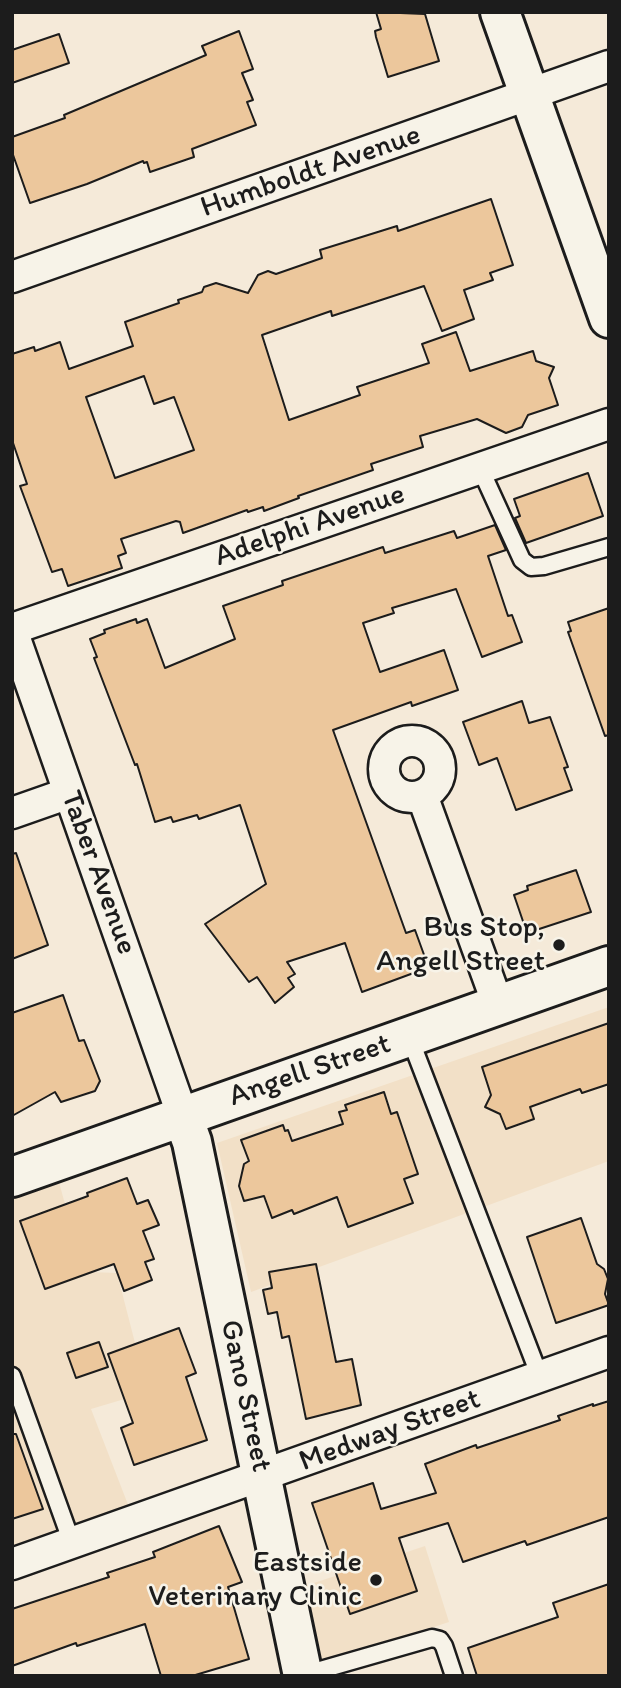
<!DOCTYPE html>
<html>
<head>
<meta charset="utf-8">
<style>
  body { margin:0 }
  #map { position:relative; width:621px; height:1688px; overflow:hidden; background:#f5ead9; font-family:Itim,sans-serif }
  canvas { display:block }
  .frame { position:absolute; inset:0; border:14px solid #1c1c1c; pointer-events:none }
</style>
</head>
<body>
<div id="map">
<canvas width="621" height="1688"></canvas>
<div class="frame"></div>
</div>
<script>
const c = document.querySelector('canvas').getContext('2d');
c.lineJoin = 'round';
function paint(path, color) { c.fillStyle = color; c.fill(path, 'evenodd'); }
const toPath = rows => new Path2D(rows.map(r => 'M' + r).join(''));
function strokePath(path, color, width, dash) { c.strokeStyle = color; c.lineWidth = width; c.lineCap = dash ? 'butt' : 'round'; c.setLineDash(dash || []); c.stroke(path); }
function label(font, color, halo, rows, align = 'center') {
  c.font = font + ' Itim,sans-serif'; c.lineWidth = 5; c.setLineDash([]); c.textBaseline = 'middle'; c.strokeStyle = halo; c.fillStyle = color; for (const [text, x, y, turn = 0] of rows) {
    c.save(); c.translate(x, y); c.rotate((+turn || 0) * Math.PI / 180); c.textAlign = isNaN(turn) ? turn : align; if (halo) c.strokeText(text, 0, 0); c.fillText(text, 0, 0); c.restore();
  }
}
paint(toPath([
  [609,1007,609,1161,251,1292,217,1143],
  [57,1175,76,1244,63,1271,117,1273,143,1374,138,1395,91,1409,139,1533,126,1541,12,1579,12,1187],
  [425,1546,449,1622,321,1664,305,1586]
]), '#f2e0c7');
const building = toPath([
  [376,12,425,14,439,61,388,77,376,37,375,31,381,29,376,12],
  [239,31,253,69,242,73,253,100,247,102,256,125,192,149,194,157,150,172,147,162,144,163,143,161,87,184,30,203,12,152,12,137,65,118,64,115,206,55,202,46,239,31],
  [59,34,69,63,12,83,12,50,59,34],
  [491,199,513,265,490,273,493,280,464,290,474,319,442,331,424,286,332,316,331,311,262,335,289,420,360,395,357,387,429,363,422,344,456,332,470,371,533,351,536,361,554,367,549,378,558,405,528,415,522,427,506,433,477,419,420,436,423,447,371,464,373,470,298,496,299,498,264,511,263,507,248,512,247,510,183,533,180,522,176,521,121,539,126,553,118,556,122,568,68,586,62,569,52,572,20,486,27,484,12,440,12,354,34,347,35,351,60,342,69,369,133,346,125,322,179,303,178,300,202,292,204,287,216,283,248,293,258,275,268,271,276,274,322,258,320,250,397,226,398,231,491,199],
  [144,376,154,404,174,397,194,450,115,478,86,397,144,376],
  [588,473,603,516,526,543,515,518,520,516,514,499,588,473],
  [495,525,506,550,488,556,508,616,512,615,522,642,482,657,456,589,392,608,394,613,363,623,380,672,444,650,458,690,412,706,411,702,333,730,406,933,415,930,427,963,417,966,419,971,362,992,345,943,287,962,295,974,288,978,294,987,275,1003,257,977,249,982,205,924,266,884,240,805,199,819,197,815,173,822,171,817,155,822,137,764,135,765,94,658,97,657,90,639,105,633,104,630,136,619,137,623,147,619,165,668,235,639,223,606,283,585,282,581,383,547,385,553,454,531,457,538,495,525],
  [609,608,609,735,605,736,568,632,571,631,568,622,609,608],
  [522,701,529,723,550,717,568,767,564,768,572,790,516,810,497,758,479,765,463,722,522,701],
  [16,853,48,945,12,959,12,854,16,853],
  [576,870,591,912,527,933,514,895,528,890,527,886,576,870],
  [63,995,79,1041,84,1040,100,1081,95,1091,61,1102,55,1092,12,1116,12,1013,63,995],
  [609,1023,609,1084,582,1093,580,1089,530,1107,534,1119,506,1129,500,1114,485,1107,491,1095,482,1067,609,1023],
  [384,1092,391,1114,397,1112,418,1174,404,1179,413,1203,348,1227,337,1197,294,1214,292,1210,272,1218,264,1196,244,1201,239,1186,244,1164,249,1161,241,1140,283,1125,285,1131,288,1130,292,1141,343,1124,339,1112,347,1110,345,1105,384,1092],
  [127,1178,137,1204,148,1200,159,1225,143,1231,154,1259,145,1262,152,1280,124,1291,114,1264,45,1289,20,1221,88,1196,87,1193,127,1178],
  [581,1218,597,1264,604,1269,608,1279,605,1294,609,1305,556,1323,527,1237,581,1218],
  [316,1264,336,1362,352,1359,361,1405,306,1419,289,1336,282,1338,277,1312,268,1314,263,1290,272,1288,269,1272,316,1264],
  [179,1328,196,1373,186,1377,207,1440,134,1465,121,1428,133,1423,108,1354,179,1328],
  [99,1342,108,1367,76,1378,67,1353,99,1342],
  [609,1401,609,1517,527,1545,525,1541,463,1562,448,1523,399,1538,417,1591,350,1614,312,1503,373,1483,381,1509,436,1493,425,1464,476,1445,477,1448,560,1420,558,1416,593,1404,593,1406,609,1401],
  [12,1434,16,1434,43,1509,12,1519,12,1434],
  [219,1526,242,1582,228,1587,249,1659,192,1676,161,1676,145,1624,77,1646,76,1643,12,1666,12,1609,109,1577,107,1573,155,1557,153,1552,219,1526],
  [609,1584,609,1676,477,1676,468,1648,558,1617,553,1603,609,1584]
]);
paint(building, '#ecc79c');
strokePath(building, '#1c1c1c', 2);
const lane = toPath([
  [480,468,522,560,531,567,544,566,609,547],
  [409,1036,540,1377],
  [12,1376,72,1543],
  [303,1675,432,1638,440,1640,444,1646,454,1676]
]);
const street = toPath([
  [12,277,609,66],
  [12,629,609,424],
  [12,630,183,1117],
  '384 769a28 28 0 1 1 56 0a28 28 0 1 1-56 0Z',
  [422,795,498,1005],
  [12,813,69,793],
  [12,1564,609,1352]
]);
const secondary = toPath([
  [500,12,609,318],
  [183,1117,192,1142,303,1676],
  [12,1177,609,966]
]);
strokePath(lane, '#1c1c1c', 21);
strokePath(street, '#1c1c1c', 35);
strokePath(secondary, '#1c1c1c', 44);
strokePath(lane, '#f7f3e8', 16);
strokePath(street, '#f7f3e8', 30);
strokePath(secondary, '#f7f3e8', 38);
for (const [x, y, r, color] of [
  [559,945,7,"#1c1c1c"],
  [376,1580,7,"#1c1c1c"]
]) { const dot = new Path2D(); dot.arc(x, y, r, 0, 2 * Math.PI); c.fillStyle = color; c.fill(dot); strokePath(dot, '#f7f3e8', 2.5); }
label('30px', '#1c1c1c', '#f7f3e8', [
  ["Humboldt Avenue",311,172,-19],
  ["Adelphi Avenue",310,526,-19],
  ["Taber Avenue",98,873,70],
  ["Angell Street",310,1071,-19],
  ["Gano Street",245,1396,78],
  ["Medway Street",390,1431,-20]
]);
label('30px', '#1c1c1c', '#f7f3e8', [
  ["Bus Stop,",545,928],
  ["Angell Street",545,962],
  ["Eastside",362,1563],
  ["Veterinary Clinic",362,1597]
], 'right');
</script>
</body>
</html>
